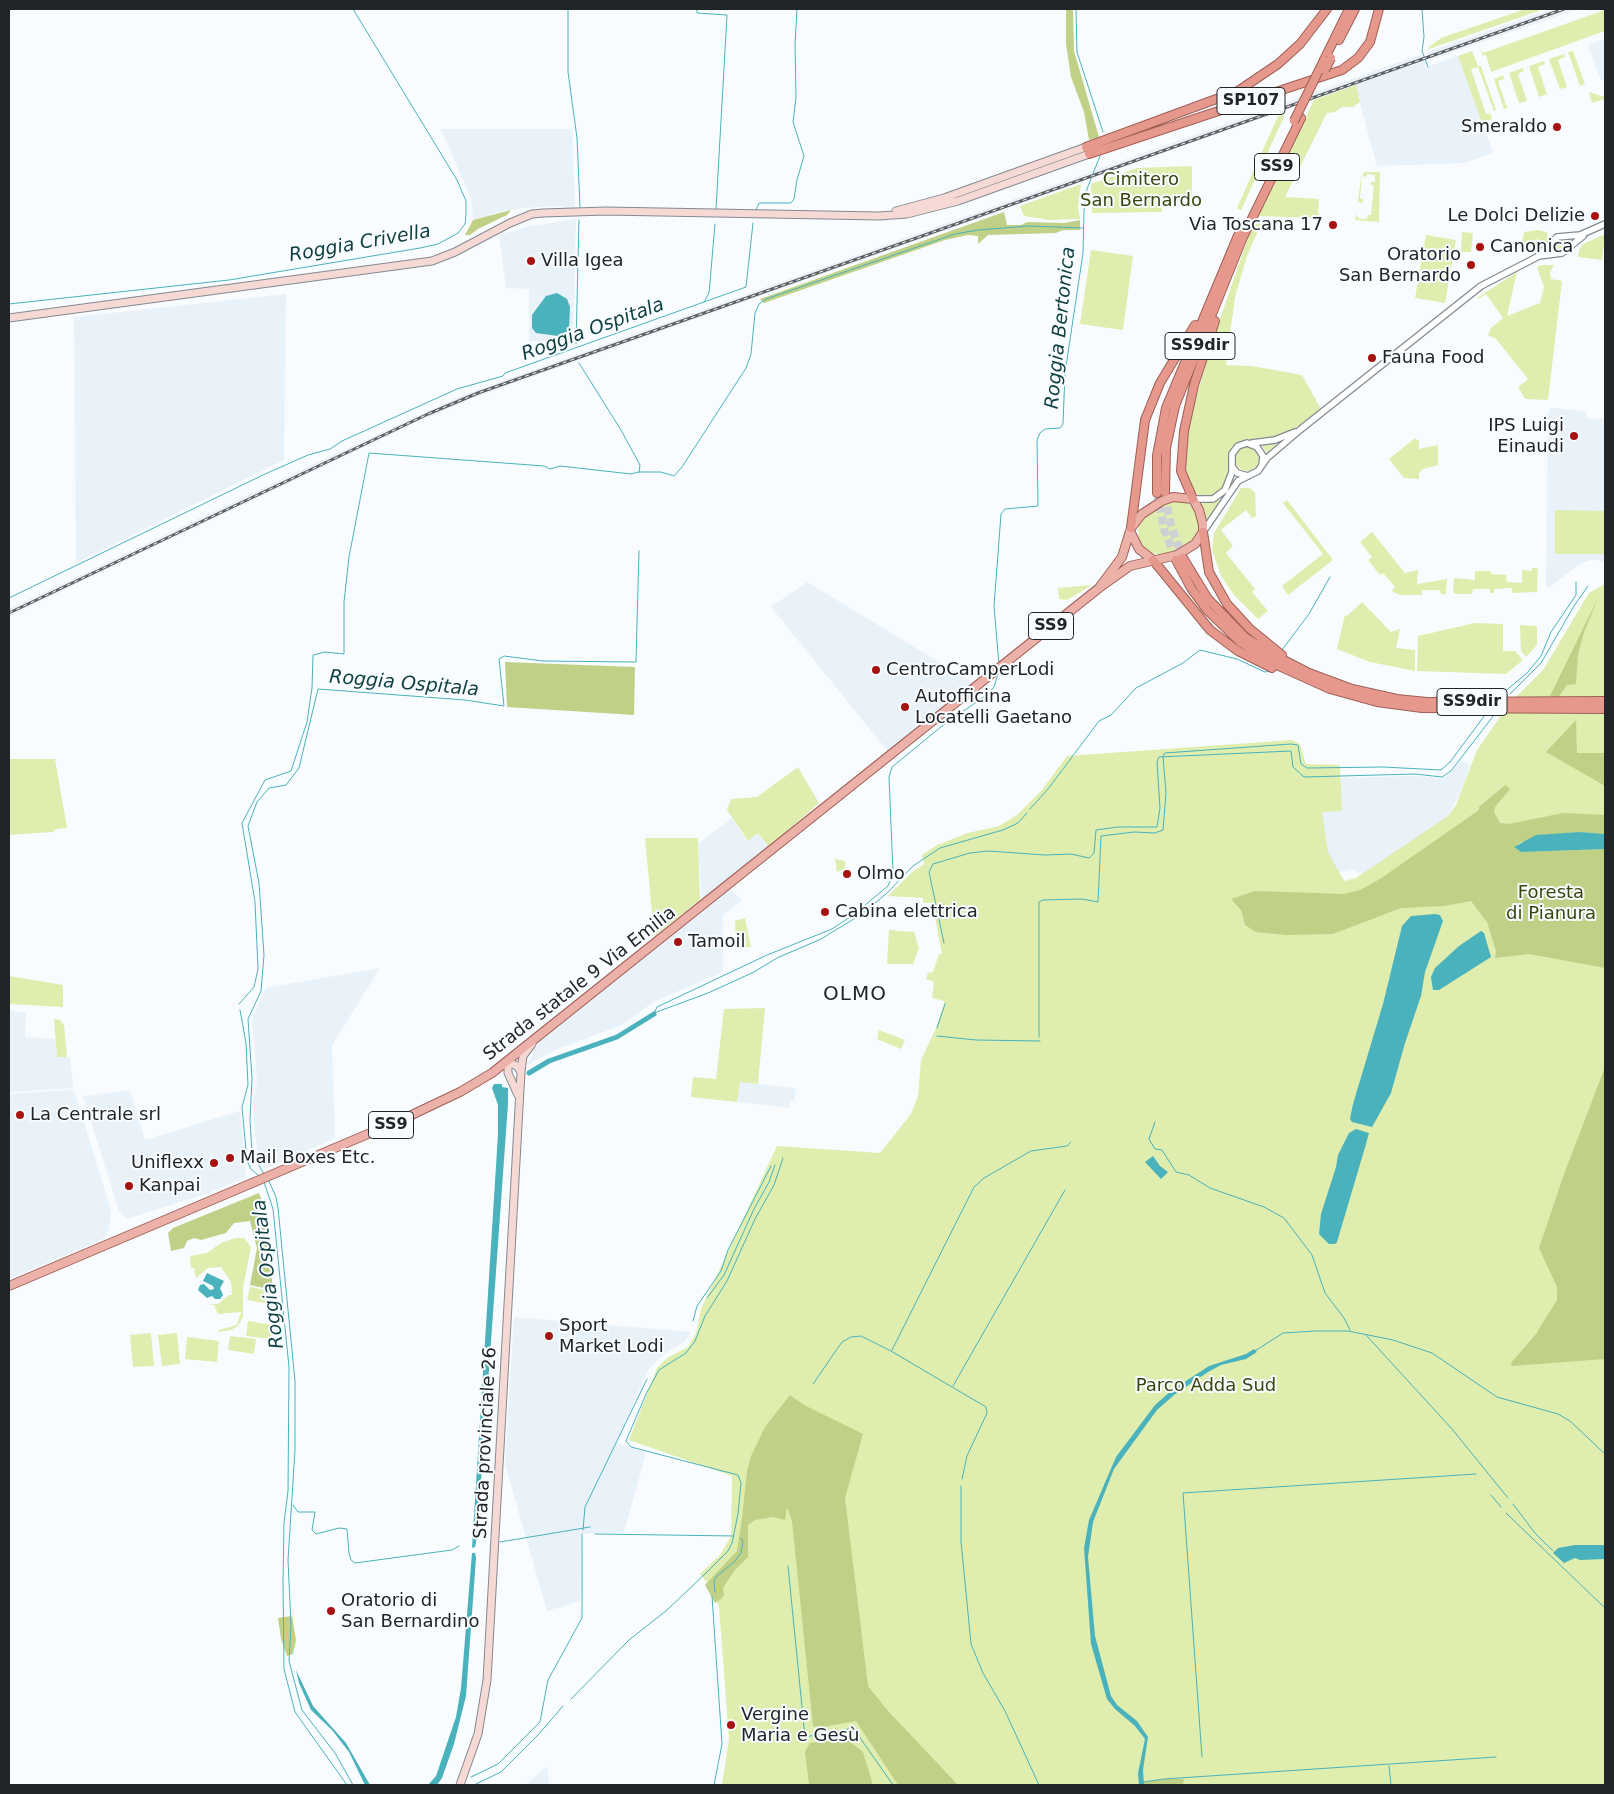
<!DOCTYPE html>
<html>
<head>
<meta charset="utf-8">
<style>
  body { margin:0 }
  #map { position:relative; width:1614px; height:1794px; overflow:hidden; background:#f9fcff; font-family:"DejaVu Sans",sans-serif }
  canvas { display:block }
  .frame { position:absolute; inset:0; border:10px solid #222527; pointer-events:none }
</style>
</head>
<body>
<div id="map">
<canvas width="1614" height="1794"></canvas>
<div class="frame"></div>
</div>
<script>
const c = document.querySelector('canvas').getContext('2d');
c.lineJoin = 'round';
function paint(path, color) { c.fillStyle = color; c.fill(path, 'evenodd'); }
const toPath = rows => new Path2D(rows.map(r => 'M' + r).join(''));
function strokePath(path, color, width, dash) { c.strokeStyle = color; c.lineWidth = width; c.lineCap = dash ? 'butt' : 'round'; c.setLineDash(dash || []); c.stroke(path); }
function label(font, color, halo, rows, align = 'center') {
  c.font = font + ' "DejaVu Sans",sans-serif'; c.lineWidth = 4; c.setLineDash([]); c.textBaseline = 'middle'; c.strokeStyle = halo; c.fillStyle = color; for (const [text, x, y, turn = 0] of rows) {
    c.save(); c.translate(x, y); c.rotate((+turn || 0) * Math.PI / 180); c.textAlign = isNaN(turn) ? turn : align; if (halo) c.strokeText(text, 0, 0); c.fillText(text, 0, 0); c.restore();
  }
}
paint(toPath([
  [1551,9,1578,9,1430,60,1427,52],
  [1605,39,1605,78,1601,81,1588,45],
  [1422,54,1426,67,1458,56,1493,153,1464,163,1377,166,1355,85,476,397,409,426,9,616,9,609,324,459,463,395],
  [441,129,572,129,575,209,565,209,562,206,524,208,498,212,473,220,472,204,468,192],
  [576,219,573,341,529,341,529,289,506,288,499,235,526,227],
  [286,294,284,460,76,563,74,317],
  [1551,408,1586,411,1586,418,1605,419,1605,563,1594,559,1580,564,1548,588,1546,586,1548,412],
  [807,582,977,685,891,755,771,607],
  [1460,761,1470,764,1462,790,1446,819,1364,875,1352,869,1324,875,1305,779,1414,776,1442,778,1451,773],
  [732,818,747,841,758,833,770,849,702,903,698,844],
  [729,887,742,900,723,915,723,972,655,1001,622,1025,555,1050,527,1065,542,1037],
  [380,968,332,1045,335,1138,264,1169,258,1158,254,1126,253,1102,257,1082,252,1018,266,988],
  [9,1011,26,1012,25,1037,55,1039,57,1057,70,1057,73,1088,9,1092],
  [740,1082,793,1088,796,1089,794,1101,790,1101,789,1108,737,1102],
  [74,1090,111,1210,109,1230,103,1239,9,1279,9,1094],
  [130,1090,145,1140,240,1111,246,1177,205,1194,127,1219,119,1211,83,1096],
  [514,1317,691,1332,684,1342,663,1355,648,1370,616,1443,646,1453,624,1532,581,1534,580,1601,547,1611,505,1464],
  [547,1766,549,1785,526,1785]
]), '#e9f1f9');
paint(toPath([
  [1525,9,1544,9,1429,49,1427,52,1429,47,1441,38],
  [1605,10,1605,31,1491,72,1486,55,1483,56,1480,48,1483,53],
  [1472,51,1478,66,1481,66,1496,110,1494,111,1478,67,1471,69,1486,114,1490,113,1492,119,1482,123,1458,56],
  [1573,51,1585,84,1580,86,1568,52],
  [1564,54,1565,57,1558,60,1567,87,1560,89,1549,59],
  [1544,61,1545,64,1538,67,1547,94,1539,97,1529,66],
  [1523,68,1524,71,1518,74,1527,101,1519,103,1509,73],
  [1503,75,1504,79,1498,81,1507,108,1504,109,1494,79],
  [1356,85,1360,102,1353,107,1342,107,1335,112,1327,113,1285,197,1319,199,1318,218,1256,216,1261,211,1314,100],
  [1589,92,1601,96,1605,95,1605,104,1604,99,1592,103],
  [1285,115,1241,210,1237,208,1278,116],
  [1192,166,1192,198,1171,199,1171,205,1162,206,1162,212,1092,213,1091,184,1137,168],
  [1365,172,1380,172,1379,222,1355,220,1356,214,1358,218,1361,219,1367,219,1368,215,1371,215,1374,186,1371,185,1371,182,1375,182,1375,175,1367,174,1366,177,1362,176,1360,198,1363,199,1363,203,1358,202,1361,177],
  [1081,184,1078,207,1080,219,1049,220,1024,216,1020,206],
  [1253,224,1261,224,1247,256,1235,297,1226,365,1252,366,1302,375,1321,409,1300,425,1280,436,1236,443,1228,454,1229,474,1223,489,1215,495,1205,497,1194,493,1184,469,1189,422,1215,333],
  [1537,230,1547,232,1548,239,1546,243,1542,245,1538,239,1514,249,1515,244,1523,239,1524,232],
  [1462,232,1473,233,1471,252,1461,252],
  [1605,234,1602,260,1578,257,1579,250,1583,244],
  [1426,235,1456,240,1445,303,1415,298],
  '1553 245a7 7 0 1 1 14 0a7 7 0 1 1-14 0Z',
  [1091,250,1133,256,1123,330,1080,324],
  [1541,265,1554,265,1550,273,1551,279,1562,281,1548,400,1525,399,1518,387,1528,379,1496,339,1488,335,1491,328,1503,318,1486,294,1478,299,1477,298,1517,272,1507,316,1540,303,1544,287,1537,267],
  [1415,438,1419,441,1419,449,1438,445,1438,465,1423,469,1419,473,1419,479,1404,478,1389,459],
  [1279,442,1267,453,1262,446,1263,445],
  '1235 459a12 12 0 1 1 24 0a12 12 0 1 1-24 0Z',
  [1241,488,1249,488,1255,492,1256,516,1252,518,1246,510,1221,530,1233,546,1226,553,1255,589,1252,592,1268,611,1258,619,1234,595,1221,576,1212,550,1214,533],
  [1219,500,1220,502,1208,521,1200,504],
  [1287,500,1333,560,1288,595,1282,586,1323,554,1283,503],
  [1176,501,1188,503,1195,510,1199,523,1197,534,1189,543,1174,551,1161,555,1151,553,1139,542,1138,526,1151,511],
  [1555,510,1605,511,1605,554,1555,554],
  [1372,532,1405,573,1418,570,1417,584,1447,579,1446,594,1441,594,1440,590,1422,590,1422,595,1400,595,1393,592,1392,590,1395,587,1383,573,1380,575,1368,560,1372,557,1360,542],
  [1532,568,1538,568,1537,592,1512,593,1512,588,1494,589,1494,593,1490,593,1490,589,1473,589,1472,594,1456,594,1453,592,1454,578,1475,580,1475,571,1491,571,1491,574,1506,575,1507,582,1522,583,1522,570,1532,571],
  [1605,584,1605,1785,722,1785,729,1739,719,1607,712,1588,700,1574,720,1555,731,1536,732,1476,629,1440,657,1368,667,1358,688,1347,696,1333,701,1309,777,1146,880,1153,911,1114,918,1096,921,1060,936,1028,944,1004,944,1001,932,998,934,982,926,979,928,973,933,972,939,954,942,954,932,903,923,903,923,898,888,896,911,873,924,864,922,855,937,845,968,833,999,826,1017,815,1041,791,1067,756,1292,740,1300,744,1306,764,1340,765,1342,811,1322,812,1328,852,1344,881,1356,878,1448,816,1456,805,1477,750,1509,704,1543,670,1589,593],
  [1092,585,1067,600,1059,599,1058,588],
  [1362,602,1391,632,1400,629,1396,648,1415,650,1415,671,1370,662,1337,649,1345,615,1347,616],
  [1475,623,1503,624,1503,651,1515,651,1523,660,1506,674,1417,671,1418,636],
  [1520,625,1537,626,1537,645,1526,657,1521,651],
  [9,759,55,759,67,828,56,829,53,832,9,835],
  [798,767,819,803,769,847,758,833,748,841,727,810,731,799,757,797],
  [645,838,698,838,700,900,654,936],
  [835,859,845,861,845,869,837,872],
  [745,918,751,947,736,948,735,921],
  [889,930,914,932,919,948,913,964,887,964],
  [9,976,63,985,63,1007,9,1004],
  [765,1008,758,1084,740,1082,737,1102,691,1097,693,1077,716,1079,724,1009],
  [54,1019,60,1020,64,1025,67,1057,57,1057],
  [879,1030,905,1040,901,1049,877,1039],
  [235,1238,244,1238,251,1247,243,1288,243,1317,238,1326,231,1330,219,1332,219,1330,237,1325,241,1312,218,1314,214,1305,206,1304,218,1304,229,1295,232,1295,231,1282,221,1267,208,1268,196,1278,194,1268,191,1268,190,1256,207,1253,221,1243],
  [250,1287,272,1291,270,1304,247,1300],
  [248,1321,273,1325,271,1339,246,1336],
  [151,1333,154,1366,133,1367,130,1335],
  [177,1333,180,1364,162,1366,158,1335],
  [230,1336,256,1339,254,1354,228,1350],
  [187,1337,219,1341,217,1362,185,1359]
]), '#dfedae');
paint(toPath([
  [1066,9,1073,9,1074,51,1099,137,1089,140,1084,112,1071,77,1066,44],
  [511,210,507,215,478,229,470,235,465,235,473,220],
  [1004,212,1007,225,1021,225,1027,222,1064,223,1080,220,1080,230,1063,230,1056,233,988,235,978,244,978,236,968,235,945,240,764,303,760,299],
  [1598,598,1583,635,1578,655,1576,684,1567,685,1558,698,1549,698],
  [505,662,635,667,634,715,507,707],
  [1576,720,1577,753,1605,753,1605,786,1546,752],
  [1505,785,1510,789,1495,807,1494,812,1500,823,1509,824,1563,813,1605,815,1605,834,1579,832,1541,835,1528,841,1521,842,1514,847,1521,852,1605,849,1605,968,1529,954,1495,958,1496,951,1487,922,1471,901,1444,906,1401,908,1333,934,1286,935,1256,932,1245,925,1241,910,1231,899,1255,891,1344,894,1360,890,1380,879,1479,810,1479,807],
  [1605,1067,1605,1359,1512,1366,1511,1363,1536,1334,1557,1300,1557,1287,1539,1248,1563,1177],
  [259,1193,265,1208,273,1290,250,1285,257,1248,250,1221,234,1223,226,1233,201,1240,194,1238,187,1241,184,1248,171,1251,168,1233,173,1228],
  [790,1395,804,1405,863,1434,845,1498,868,1686,888,1711,958,1785,898,1785,856,1721,818,1728,813,1726,792,1521,787,1507,785,1520,773,1517,755,1520,748,1525,748,1557,734,1571,723,1588,724,1595,721,1599,715,1603,705,1585,737,1551,742,1518,747,1471,751,1456,765,1427],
  [292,1616,296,1640,293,1654,287,1656,281,1639,278,1618],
  [839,1738,848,1740,863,1752,873,1785,809,1785,805,1752,810,1743],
  [1164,1779,1184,1779,1183,1785,1144,1785,1143,1782]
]), '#c1d087');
paint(toPath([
  [557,293,567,299,570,307,569,330,565,334,558,336,536,333,532,328,532,315,546,296],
  [1579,832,1605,834,1605,849,1521,852,1514,847,1536,835],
  [1435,914,1440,915,1443,921,1425,972,1421,996,1405,1043,1391,1093,1372,1127,1352,1122,1350,1119,1353,1104,1383,1004,1402,926,1411,916],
  [1481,931,1484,933,1491,957,1439,990,1433,990,1431,977,1435,968,1459,946],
  [494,1084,502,1084,502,1087,508,1088,508,1104,477,1537,475,1547,472,1548,498,1134,498,1105,492,1088],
  [1356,1129,1369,1133,1366,1144,1337,1242,1335,1244,1329,1244,1319,1234,1321,1214,1336,1167,1338,1155,1349,1133],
  [1153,1156,1160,1166,1168,1172,1161,1179,1145,1162],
  [207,1273,224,1281,220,1288,223,1295,220,1299,215,1299,212,1296,207,1298,198,1290,200,1285,204,1284,210,1290,214,1289,213,1286,203,1281],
  [1254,1349,1257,1352,1246,1359,1221,1365,1208,1372,1174,1395,1157,1410,1114,1469,1093,1522,1088,1557,1095,1636,1111,1696,1117,1705,1137,1721,1148,1737,1143,1770,1144,1785,1139,1785,1138,1773,1145,1739,1135,1726,1115,1709,1107,1699,1091,1644,1084,1548,1089,1520,1116,1457,1155,1405,1172,1390,1209,1366,1246,1354],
  [1575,1545,1605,1545,1605,1559,1580,1560,1575,1558,1564,1563,1553,1553,1558,1548],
  [472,1553,475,1553,476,1558,466,1696,454,1744,442,1778,437,1785,428,1785,436,1776,456,1717,461,1688],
  [296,1670,313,1706,346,1743,370,1785,365,1785,349,1752,332,1730,311,1710,299,1683]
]), '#49b2bc');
strokePath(toPath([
  [568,9,568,72,577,138,580,207],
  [697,9,697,13,727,15,716,209],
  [1076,9,1077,52,1103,132],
  [1422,9,1424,37,1422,51,1428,67],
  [756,210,759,203,791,203,794,199,797,180,804,156,793,122,796,97,795,44,797,9],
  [704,302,709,293,710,282,715,224],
  [9,304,229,280,420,248,438,244,458,233,465,224,466,214,466,201,457,180,353,9],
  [576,344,579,220],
  [639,472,661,472,674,476,682,467,746,368,751,354,755,313,759,304,766,299,955,234,978,230,1029,226,1083,228],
  [9,598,263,475,308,455,330,449,342,441,457,389,503,376,505,373,746,287,753,223],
  [1282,650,1309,614,1330,577],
  [999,665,994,606,1001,514,1005,509,1038,506,1037,440,1040,433,1045,429,1060,428,1063,424,1065,373,1083,253,1084,210,1087,189,1100,156],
  [1502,694,1527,673,1541,656,1551,632,1576,595,1576,582],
  [1510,694,1541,663,1574,606,1588,586],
  [1030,809,1048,789,1099,721,1111,715,1136,688,1183,663,1200,650,1237,659,1265,672,1270,671],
  [944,943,929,872,933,864,970,853,988,851,1045,855,1071,854,1089,858,1094,853,1096,830,1118,827,1157,827,1160,808,1157,762,1159,757,1291,751,1293,767,1304,777,1415,774,1442,777,1451,771,1494,715],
  [239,1004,254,987,258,969,255,902,242,823,265,780,291,771,307,722,312,688,313,655,325,652,344,654,344,602,349,557,369,453,544,466,550,469,560,466,631,474,639,472,640,465,621,430,579,363],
  [240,1010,246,1043,248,1085,242,1107,247,1161,251,1169,260,1177],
  [654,1013,708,993,754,972,777,958,821,939,862,914,888,892,913,866,940,848,1003,830,1018,823,1027,813],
  [654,1014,657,1007,767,955,832,929,853,915,888,886,893,873,889,777,892,767,942,726,988,694,994,687,998,674],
  [937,1028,945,1004],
  [937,1036,976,1040,1040,1041],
  [1039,1037,1039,902,1043,900,1082,899,1098,902,1101,836,1134,832,1155,833,1163,830,1166,793,1163,756,1165,753,1291,744,1298,745,1301,764,1307,768,1383,767,1441,770,1450,762,1485,715],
  [1155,1122,1149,1139,1155,1149,1162,1150,1176,1172,1189,1175,1210,1188,1264,1207,1284,1218,1312,1255,1325,1293,1344,1318,1350,1330],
  [264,1174,252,1153,250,1120,252,1078,248,1019,261,991,264,955,259,883,248,826,257,802,269,788,286,785,299,768,318,689,465,700,504,706,499,659,504,656,543,661,636,662,639,551],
  [268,1179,276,1197,278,1208,295,1381,295,1450,288,1560,291,1625,289,1661,302,1710,335,1753,353,1785],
  [264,1182,273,1209,289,1367,288,1491,284,1523,283,1582,284,1669,295,1712,347,1785],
  [707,1298,724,1275,754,1209,769,1182,775,1165],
  [693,1321,697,1306,721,1271,728,1250,771,1166],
  [1366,1335,1452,1429,1508,1498],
  [892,1350,974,1187,984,1178,1031,1151,1067,1146,1071,1142],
  [1255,1351,1283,1333,1315,1331,1348,1331,1393,1340,1432,1353,1497,1397,1558,1414,1570,1421,1605,1454],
  [813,1384,842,1342,851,1337,861,1336,891,1351,986,1407,987,1413,967,1456,962,1479],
  [953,1386,1065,1190],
  [961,1486,961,1541,971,1644,983,1673,1005,1711,1039,1785],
  [1491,1495,1501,1507],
  [1513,1504,1535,1533,1553,1551],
  [293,1505,298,1512,315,1512,312,1530,316,1534,339,1528,347,1529,349,1553,351,1560,355,1563,452,1550,459,1546],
  [1506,1513,1605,1608],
  [583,1530,585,1507,647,1379],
  [595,1534,734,1536],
  [500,1542,590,1527],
  [788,1566,805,1737,848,1729,856,1732,893,1785],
  [715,1592,714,1581,717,1576,734,1562,741,1553,743,1542,741,1538],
  [712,1596,722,1744,714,1785],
  [571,1699,629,1640,667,1610,705,1574,728,1551,732,1543,738,1514,741,1483,738,1475,631,1447,626,1441,646,1394,659,1370,686,1353,695,1341,705,1316,727,1281,755,1219,774,1185,783,1158],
  [1202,1757,1183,1493,1476,1474],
  [1389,1766,1391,1785],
  [471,1777,498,1764,540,1722,548,1680,582,1618,582,1534],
  [1143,1782,1164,1779,1496,1757],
  [474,1785,501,1772,539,1734,563,1706]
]), '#49b2bc', 1);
strokePath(toPath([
  [529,1073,549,1061,617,1037,654,1014]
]), '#49b2bc', 5);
strokePath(toPath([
  [1157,493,1164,529,1176,560],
  [1165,495,1171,525,1183,558]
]), '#ced1d4', 8, [8, 4]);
const tertiary = toPath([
  [1539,256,1562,253,1583,236],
  [1252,443,1275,440,1295,432],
  [1232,466,1237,473,1248,476],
  [1193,499,1213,499,1225,490,1232,472,1232,454,1238,446,1247,443,1257,447,1263,456,1262,465],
  [1203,532,1238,481,1258,471,1267,458,1301,429,1481,286,1537,257,1557,237,1580,235,1605,224]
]);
const secondary = toPath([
  [896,211,944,198,1086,147],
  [9,318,432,261,455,252,510,223,532,214,543,213,606,211,879,216,907,214,958,201,1089,154],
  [518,1095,508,1073,508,1062,517,1066,521,1072],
  [460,1785,478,1734,487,1680,521,1072,523,1056,532,1044]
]);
const primary = toPath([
  [1130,531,1139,549,1153,560],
  [9,1286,401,1120,460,1092,492,1073,1099,588,1130,566,1177,555,1195,544,1203,532,1203,525,1199,510,1193,499,1173,497,1162,501,1142,514,1131,528,1122,557,1099,588]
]);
const trunk = toPath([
  [1339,40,1355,9],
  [1324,60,1349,9],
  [1086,147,1238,91,1278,64,1300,44,1327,9],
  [1089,154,1342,70,1358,58,1370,42,1379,9],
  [1165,492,1166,448,1175,406,1243,237,1301,118],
  [1157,493,1157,456,1166,408,1242,226],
  [1193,499,1181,471,1184,431,1194,385,1215,321],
  [1131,528,1145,420,1160,383,1195,325],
  [1203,532,1209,572,1227,604,1249,628,1282,655],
  [1183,558,1208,599,1245,637,1270,653,1309,673,1352,689,1397,699,1427,702,1605,701],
  [1153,560,1210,630,1238,651,1272,668],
  [1176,560,1191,588,1207,610,1240,642,1279,666,1330,689,1377,702,1422,708,1605,709]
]);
strokePath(tertiary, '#838a90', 8);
strokePath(secondary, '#838a90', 9);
strokePath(primary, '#9e6056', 10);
strokePath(trunk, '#9e6056', 10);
strokePath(tertiary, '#fff', 5.5);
strokePath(secondary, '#f6d9d4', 7);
strokePath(primary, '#ecb2a9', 8);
strokePath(trunk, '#e6988c', 8);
const rail = toPath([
  [9,613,428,414,478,393,1564,9]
]);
strokePath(rail, '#5e6164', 3);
strokePath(rail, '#f9fcff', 1, [4]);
const trunkBridge = toPath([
  [1325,70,1331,58],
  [1294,121,1324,60]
]);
strokePath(trunkBridge, '#9e6056', 10, []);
strokePath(trunkBridge, '#e6988c', 8);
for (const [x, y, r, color] of [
  [1557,127,5,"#a61210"],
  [1595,216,5,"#a61210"],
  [1333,225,5,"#a61210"],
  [1480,247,5,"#a61210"],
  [531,261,5,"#a61210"],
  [1471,265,5,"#a61210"],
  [1372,358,5,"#a61210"],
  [1574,436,5,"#a61210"],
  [876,670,5,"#a61210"],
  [905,707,5,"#a61210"],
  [847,874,5,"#a61210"],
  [825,912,5,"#a61210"],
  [678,942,5,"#a61210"],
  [20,1115,5,"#a61210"],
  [230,1158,5,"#a61210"],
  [214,1163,5,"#a61210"],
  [129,1186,5,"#a61210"],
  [549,1336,5,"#a61210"],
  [331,1611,5,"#a61210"],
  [731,1725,5,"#a61210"]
]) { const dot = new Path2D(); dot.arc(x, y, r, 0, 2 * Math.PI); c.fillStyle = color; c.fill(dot); strokePath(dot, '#f9fcff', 2); }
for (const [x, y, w] of [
  [1251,101,68],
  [1277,167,45],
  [1200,346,70],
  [1051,626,45],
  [1472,702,70],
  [391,1125,45]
]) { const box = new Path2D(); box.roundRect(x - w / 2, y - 13.5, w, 27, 4); c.fillStyle = '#f9fcff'; c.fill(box); strokePath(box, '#222527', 1); }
label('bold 16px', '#222527', null, [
  ["SP107",1251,101],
  ["SS9",1277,167],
  ["SS9dir",1200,346],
  ["SS9",1051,626],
  ["SS9dir",1472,702],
  ["SS9",391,1125]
]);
label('18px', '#222527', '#f9fcff', [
  ["Smeraldo",1547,127,"right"],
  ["Le Dolci Delizie",1585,216,"right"],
  ["Via Toscana 17",1323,225,"right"],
  ["Canonica",1490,247],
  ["Oratorio",1461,255,"right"],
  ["San Bernardo",1461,276,"right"],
  ["Villa Igea",541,261],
  ["Fauna Food",1382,358],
  ["IPS Luigi",1564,426,"right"],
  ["Einaudi",1564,447,"right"],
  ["CentroCamperLodi",886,670],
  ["Autofficina",915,697],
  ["Locatelli Gaetano",915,718],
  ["Olmo",857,874],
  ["Cabina elettrica",835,912],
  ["Tamoil",688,942],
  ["La Centrale srl",30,1115],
  ["Mail Boxes Etc.",240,1158],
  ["Uniflexx",204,1163,"right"],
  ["Kanpai",139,1186],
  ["Sport",559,1326],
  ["Market Lodi",559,1347],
  ["Oratorio di",341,1601],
  ["San Bernardino",341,1622],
  ["Vergine",741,1715],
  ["Maria e Gesù",741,1736]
], 'left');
label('18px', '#3c440d', '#f9fcff', [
  ["Cimitero",1141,180],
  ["San Bernardo",1141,201],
  ["Foresta",1551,893],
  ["di Pianura",1551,914],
  ["Parco Adda Sud",1206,1386]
]);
label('18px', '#222527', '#f9fcff', [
  ["Strada statale 9 Via Emilia",580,984,-38],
  ["Strada provinciale 26",486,1443,-87]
]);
label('italic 19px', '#0e3f43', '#f9fcff', [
  ["Roggia Crivella",360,244,-10],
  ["Roggia Bertonica",1061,328,-84],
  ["Roggia Ospitala",593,330,-20],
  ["Roggia Ospitala",404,684,5],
  ["Roggia Ospitala",269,1274,-97]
]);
c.letterSpacing = '1px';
label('20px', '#222527', '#f9fcff', [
  ["OLMO",855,995]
]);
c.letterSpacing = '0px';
</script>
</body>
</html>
